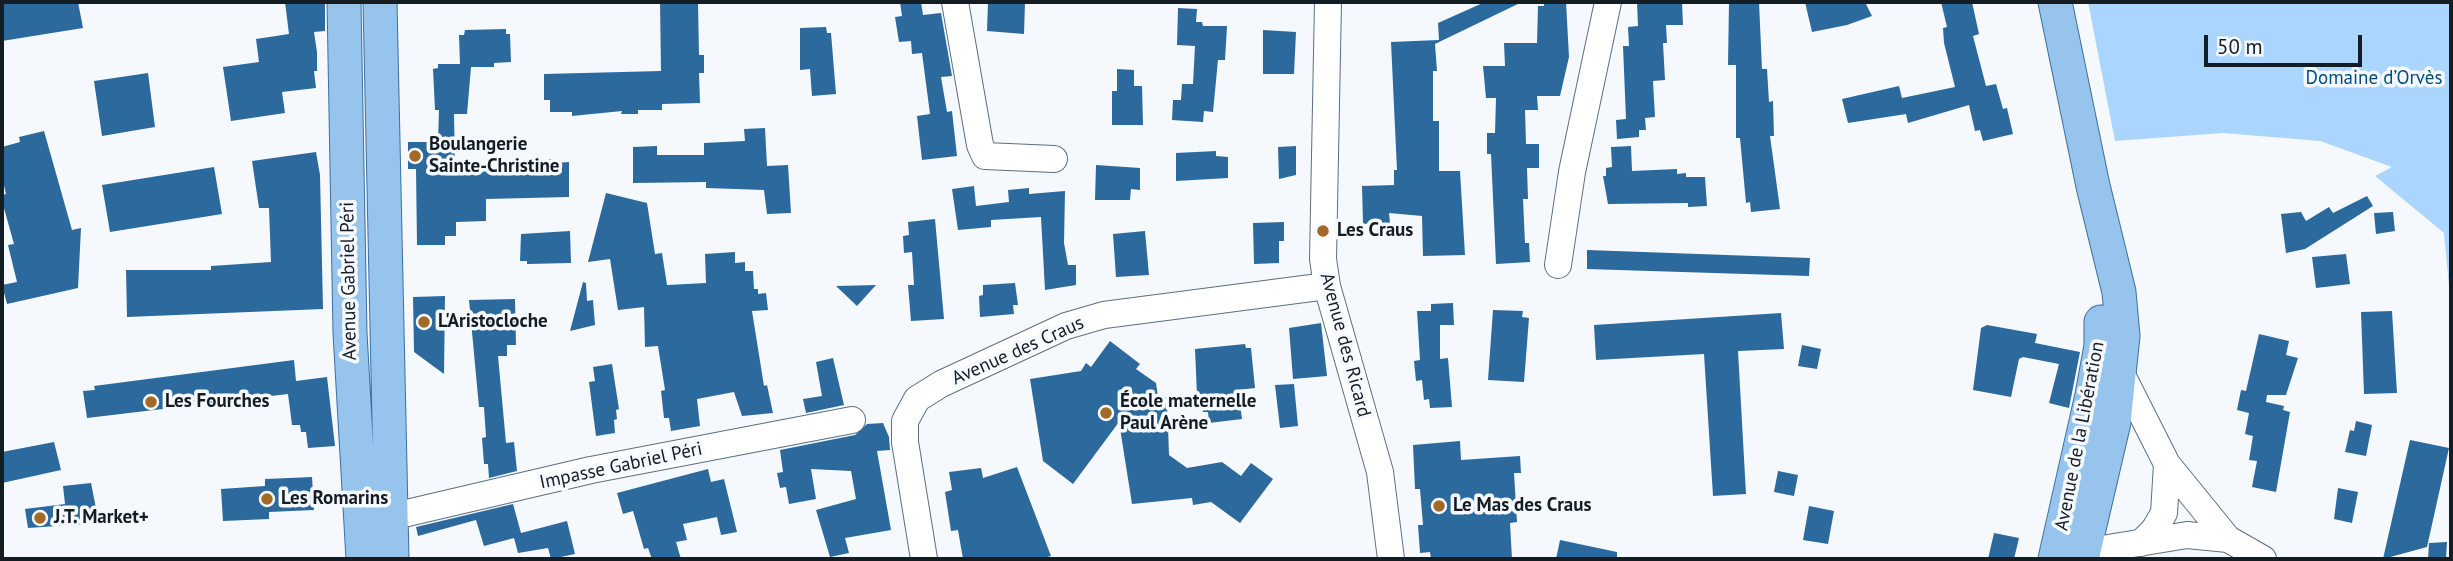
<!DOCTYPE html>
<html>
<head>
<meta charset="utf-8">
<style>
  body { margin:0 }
  #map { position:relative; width:2453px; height:561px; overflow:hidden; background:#f5f9fe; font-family:"PT Sans",sans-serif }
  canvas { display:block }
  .frame { position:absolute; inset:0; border:4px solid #151d24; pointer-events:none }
  .scale { position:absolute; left:2204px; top:35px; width:158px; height:32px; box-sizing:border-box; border:4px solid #151d24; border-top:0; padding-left:9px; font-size:21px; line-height:24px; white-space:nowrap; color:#151d24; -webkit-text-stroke:5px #f5f9fe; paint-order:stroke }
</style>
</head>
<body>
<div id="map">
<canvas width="2453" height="561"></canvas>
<div class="frame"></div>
<div class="scale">50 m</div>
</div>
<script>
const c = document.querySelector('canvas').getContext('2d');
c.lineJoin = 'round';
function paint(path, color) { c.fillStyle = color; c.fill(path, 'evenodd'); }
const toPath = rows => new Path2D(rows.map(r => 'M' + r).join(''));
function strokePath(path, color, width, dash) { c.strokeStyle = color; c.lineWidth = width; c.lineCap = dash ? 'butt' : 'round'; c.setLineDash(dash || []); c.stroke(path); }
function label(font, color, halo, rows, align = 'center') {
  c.font = font + ' "PT Sans",sans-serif'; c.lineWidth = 7; c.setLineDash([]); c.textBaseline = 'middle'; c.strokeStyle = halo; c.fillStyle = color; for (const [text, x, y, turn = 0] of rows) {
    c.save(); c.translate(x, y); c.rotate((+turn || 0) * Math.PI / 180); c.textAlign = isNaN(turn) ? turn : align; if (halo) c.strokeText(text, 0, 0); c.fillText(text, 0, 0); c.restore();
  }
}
paint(toPath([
  [2088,2,2451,2,2451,308,2444,233,2375,176,2392,167,2320,141,2223,133,2115,141]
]), '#aad5ff');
paint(toPath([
  [2,2,78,2,83,28,2,41],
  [285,2,325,2,325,31,314,32,317,52,317,71,314,71,316,88,282,92,285,113,231,121,223,67,259,62,256,39,289,34],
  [660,2,698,2,699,55,704,55,704,73,699,73,700,103,662,104,662,110,638,110,638,114,621,114,622,111,572,116,572,112,550,112,550,100,544,100,544,74,661,71],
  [900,2,921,2,923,15,941,13,952,76,941,77,947,112,952,111,957,156,922,160,917,116,930,114,922,53,912,54,911,41,899,42,895,17,902,16],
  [988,2,1025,2,1024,34,987,31],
  [1485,2,1522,2,1435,44,1437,71,1433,71,1433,121,1439,121,1439,171,1460,171,1465,255,1423,256,1422,216,1389,213,1390,223,1363,224,1362,186,1394,185,1394,170,1397,170,1391,42,1439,40,1438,23],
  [1544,2,1566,2,1569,57,1560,96,1537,96,1538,110,1525,110,1526,144,1539,144,1539,168,1527,168,1528,199,1523,199,1525,243,1529,243,1530,262,1496,264,1491,154,1487,154,1487,133,1495,133,1496,98,1486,98,1483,66,1505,66,1504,43,1537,43,1538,6,1544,6],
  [1637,2,1682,2,1683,25,1666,25,1667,43,1663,43,1665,80,1653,81,1655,117,1645,118,1646,130,1639,130,1639,137,1617,139,1616,120,1626,119,1623,46,1629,46,1628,27,1638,26],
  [1729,2,1759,2,1762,69,1767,69,1769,102,1773,101,1774,136,1770,136,1780,209,1751,212,1750,202,1746,203,1740,138,1736,138,1736,65,1728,65],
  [1805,2,1865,2,1872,16,1847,25,1812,32],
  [1941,2,1972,2,1979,34,1973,36,1986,86,1996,84,2003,109,2007,108,2013,134,1983,141,1980,130,1975,131,1969,105,1908,123,1906,114,1848,123,1842,99,1899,86,1902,98,1955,87,1944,43,1943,28,1947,27],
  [1178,8,1197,9,1196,22,1202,22,1203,26,1227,26,1225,60,1218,60,1213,112,1204,111,1203,122,1172,120,1173,100,1181,100,1182,84,1193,84,1195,46,1177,45],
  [826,27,827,33,831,33,836,94,812,96,810,69,800,70,800,28],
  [506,29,506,34,510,34,511,62,494,63,494,67,471,67,467,114,454,114,455,167,512,167,512,162,555,159,555,163,569,162,569,197,486,199,486,221,456,222,456,236,445,236,445,245,417,245,416,169,408,169,408,142,438,142,439,110,435,110,433,69,438,68,438,64,460,64,459,35,464,35,465,30],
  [1263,30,1296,32,1294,74,1263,74],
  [1117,69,1134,70,1134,86,1142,86,1143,125,1112,125,1112,91,1117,91],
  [148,73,155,127,102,136,94,81],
  [765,128,767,166,788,165,791,213,767,214,764,190,706,188,706,182,633,183,633,147,657,146,657,155,704,155,704,143,745,141,744,129],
  [44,131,72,230,81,228,78,288,7,304,2,285,17,282,8,245,14,244,2,201,2,195,6,194,2,177,2,147,20,142,19,137],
  [1296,146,1296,175,1279,179,1278,147],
  [1631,146,1632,171,1677,169,1677,174,1686,173,1686,177,1705,177,1707,206,1688,207,1688,203,1608,204,1603,176,1606,176,1606,168,1612,167,1611,147],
  [1216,151,1216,156,1228,157,1228,178,1176,181,1176,153],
  [316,152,320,175,323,309,127,317,126,270,211,270,211,266,271,262,269,208,259,208,252,161],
  [1096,165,1140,168,1140,190,1131,189,1130,200,1095,200],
  [214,167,222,214,110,232,102,185],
  [974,186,976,206,1009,202,1008,190,1029,188,1029,194,1065,191,1064,243,1068,265,1076,265,1076,285,1045,290,1041,217,991,220,991,227,958,230,952,189],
  [606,193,647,203,655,254,662,253,667,285,706,283,705,254,735,252,735,263,745,262,745,271,753,271,754,289,758,289,758,294,766,293,768,310,752,311,764,386,767,385,773,413,742,416,734,392,697,399,700,426,671,431,669,418,664,418,661,391,665,390,658,346,645,347,644,307,618,310,610,259,588,262],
  [2367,196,2373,206,2305,249,2286,253,2281,214,2301,212,2306,221,2329,207,2333,213],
  [2393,212,2395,231,2376,234,2374,213],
  [935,219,944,319,911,321,908,285,914,285,912,252,904,253,903,236,909,235,908,222],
  [1284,222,1284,241,1279,241,1279,263,1254,264,1253,223],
  [570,231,571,263,527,264,527,261,520,261,521,234],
  [1145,231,1149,275,1116,277,1113,234],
  [1587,250,1810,258,1809,276,1587,269],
  [2346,254,2350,284,2316,288,2312,257],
  [583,282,586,283,587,301,593,300,595,325,570,331],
  [1015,283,1018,305,1013,305,1014,314,980,317,979,296,983,295,983,285],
  [876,285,857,306,836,286],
  [445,296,444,374,414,352,413,297],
  [515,299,516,345,507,345,507,356,498,356,506,443,514,442,517,471,489,478,488,464,484,464,482,438,486,437,484,407,479,407,469,300],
  [1453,303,1454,325,1440,325,1440,359,1448,358,1452,407,1430,408,1429,399,1424,400,1422,380,1416,381,1414,361,1420,360,1417,311,1431,311,1431,304],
  [1493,310,1523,311,1522,317,1529,318,1524,382,1488,380],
  [2392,311,2397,393,2364,394,2361,312],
  [1781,313,1784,349,1738,351,1746,494,1713,496,1704,354,1596,360,1594,325],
  [1321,323,1327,376,1293,379,1289,328],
  [1987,325,2037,334,2035,343,2080,352,2069,408,2049,403,2059,364,2023,357,2019,359,2011,397,1973,390,1981,328],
  [2259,334,2289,341,2286,355,2298,358,2286,395,2267,395,2266,402,2284,406,2283,410,2290,412,2276,492,2252,487,2257,461,2249,460,2253,436,2245,434,2249,413,2237,410,2241,390,2246,391],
  [1110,341,1140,364,1136,369,1156,383,1158,397,1167,397,1169,455,1187,468,1222,462,1241,476,1251,463,1273,479,1240,523,1211,502,1193,505,1192,498,1132,504,1119,422,1073,484,1043,461,1030,379,1081,371,1086,363,1091,367],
  [1245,344,1246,348,1251,348,1255,388,1238,390,1242,419,1209,423,1208,412,1203,412,1202,396,1197,395,1195,349],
  [1802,345,1821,349,1817,369,1798,366],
  [833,358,844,405,806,413,803,399,822,396,816,362],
  [294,360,296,381,327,377,335,446,308,448,306,432,301,432,300,425,292,425,288,394,87,418,83,391,95,390,94,386],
  [612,364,619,409,616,410,617,419,614,420,615,433,596,436,589,382,595,381,593,367],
  [1294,384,1298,426,1280,428,1275,385],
  [2356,421,2372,425,2366,456,2345,452,2350,430,2354,431],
  [883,423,889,437,890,450,877,451,891,530,845,538,849,553,830,557,816,510,856,499,851,471,811,469,816,499,789,504,786,487,780,488,777,473,783,472,780,450,855,435,867,424],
  [2410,440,2449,448,2427,547,2383,559],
  [1460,441,1461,460,1520,456,1521,473,1514,473,1517,522,1510,523,1512,559,1431,559,1430,552,1420,553,1418,525,1423,525,1420,489,1415,489,1413,445],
  [54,442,61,470,2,483,2,452],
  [1017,467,1051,556,1041,559,963,559,958,530,951,531,945,492,952,490,949,472,981,468,983,478],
  [708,469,711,482,724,479,737,532,721,535,717,517,683,524,687,540,676,542,681,559,652,559,648,548,644,549,633,511,623,514,617,493],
  [1778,471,1798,475,1794,496,1774,492],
  [312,477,314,510,269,512,269,519,223,521,221,489,265,486,265,479],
  [91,483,99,523,28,528,25,509,65,504,63,486],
  [2338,488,2358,492,2352,523,2334,519],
  [513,504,521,533,567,521,575,554,551,559,548,548,518,553,514,538,484,546,476,520,418,536,416,527],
  [1809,506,1834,511,1828,544,1803,540],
  [1994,533,2019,538,2014,559,1988,559],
  [1560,540,1617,552,1617,559,1556,559],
  [2447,542,2446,559,2428,559,2429,543]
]), '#2c699d');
const minor = toPath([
  [955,2,980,145,985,156,1054,159],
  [1328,2,1323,259,1327,286,1380,472,1391,559],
  [1558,265,1572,172,1608,2],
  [2120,371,2167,464,2228,539,2263,559],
  [390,517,591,470,852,420],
  [2077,529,2086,544,2096,550,2187,535,2228,539],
  [2141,543,2154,530,2164,513,2167,464],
  [924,559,905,442,905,421,917,399,941,384,1066,326,1104,315,1327,286]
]);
const major = toPath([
  [344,2,350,333,363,559],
  [380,2,392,559],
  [2055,2,2093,186,2119,292,2123,336,2114,422,2082,559],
  [2055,559,2092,395,2101,346,2101,322]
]);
strokePath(minor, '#5b6f82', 28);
strokePath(major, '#3b709e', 35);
strokePath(minor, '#fff', 26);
strokePath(major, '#96c4ec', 33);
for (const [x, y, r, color] of [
  [415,156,7,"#a26a26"],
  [1323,231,7,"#a26a26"],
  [424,322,7,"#a26a26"],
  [151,402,7,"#a26a26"],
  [1106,413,7,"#a26a26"],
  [267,499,7,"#a26a26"],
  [1439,506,7,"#a26a26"],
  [40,518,7,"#a26a26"]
]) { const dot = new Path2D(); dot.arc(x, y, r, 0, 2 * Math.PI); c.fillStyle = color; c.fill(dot); strokePath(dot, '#f5f9fe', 2.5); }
label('19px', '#014d80', '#f5f9fe', [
  ["Domaine d’Orvès",2374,79]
]);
label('bold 19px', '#151d24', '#f5f9fe', [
  ["Boulangerie",429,145],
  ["Sainte-Christine",429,167],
  ["Les Craus",1337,231],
  ["L'Aristocloche",438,322],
  ["Les Fourches",165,402],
  ["École maternelle",1120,402],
  ["Paul Arène",1120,424],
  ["Les Romarins",281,499],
  ["Le Mas des Craus",1453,506],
  ["J.T. Market+",54,518]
], 'left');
label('19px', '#151d24', '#f5f9fe', [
  ["Avenue Gabriel Péri",349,281,-91],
  ["Avenue des Ricard",1345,345,75],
  ["Avenue des Craus",1018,351,-24],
  ["Avenue de la Libération",2080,436,-79],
  ["Impasse Gabriel Péri",621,466,-12]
]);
</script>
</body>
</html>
